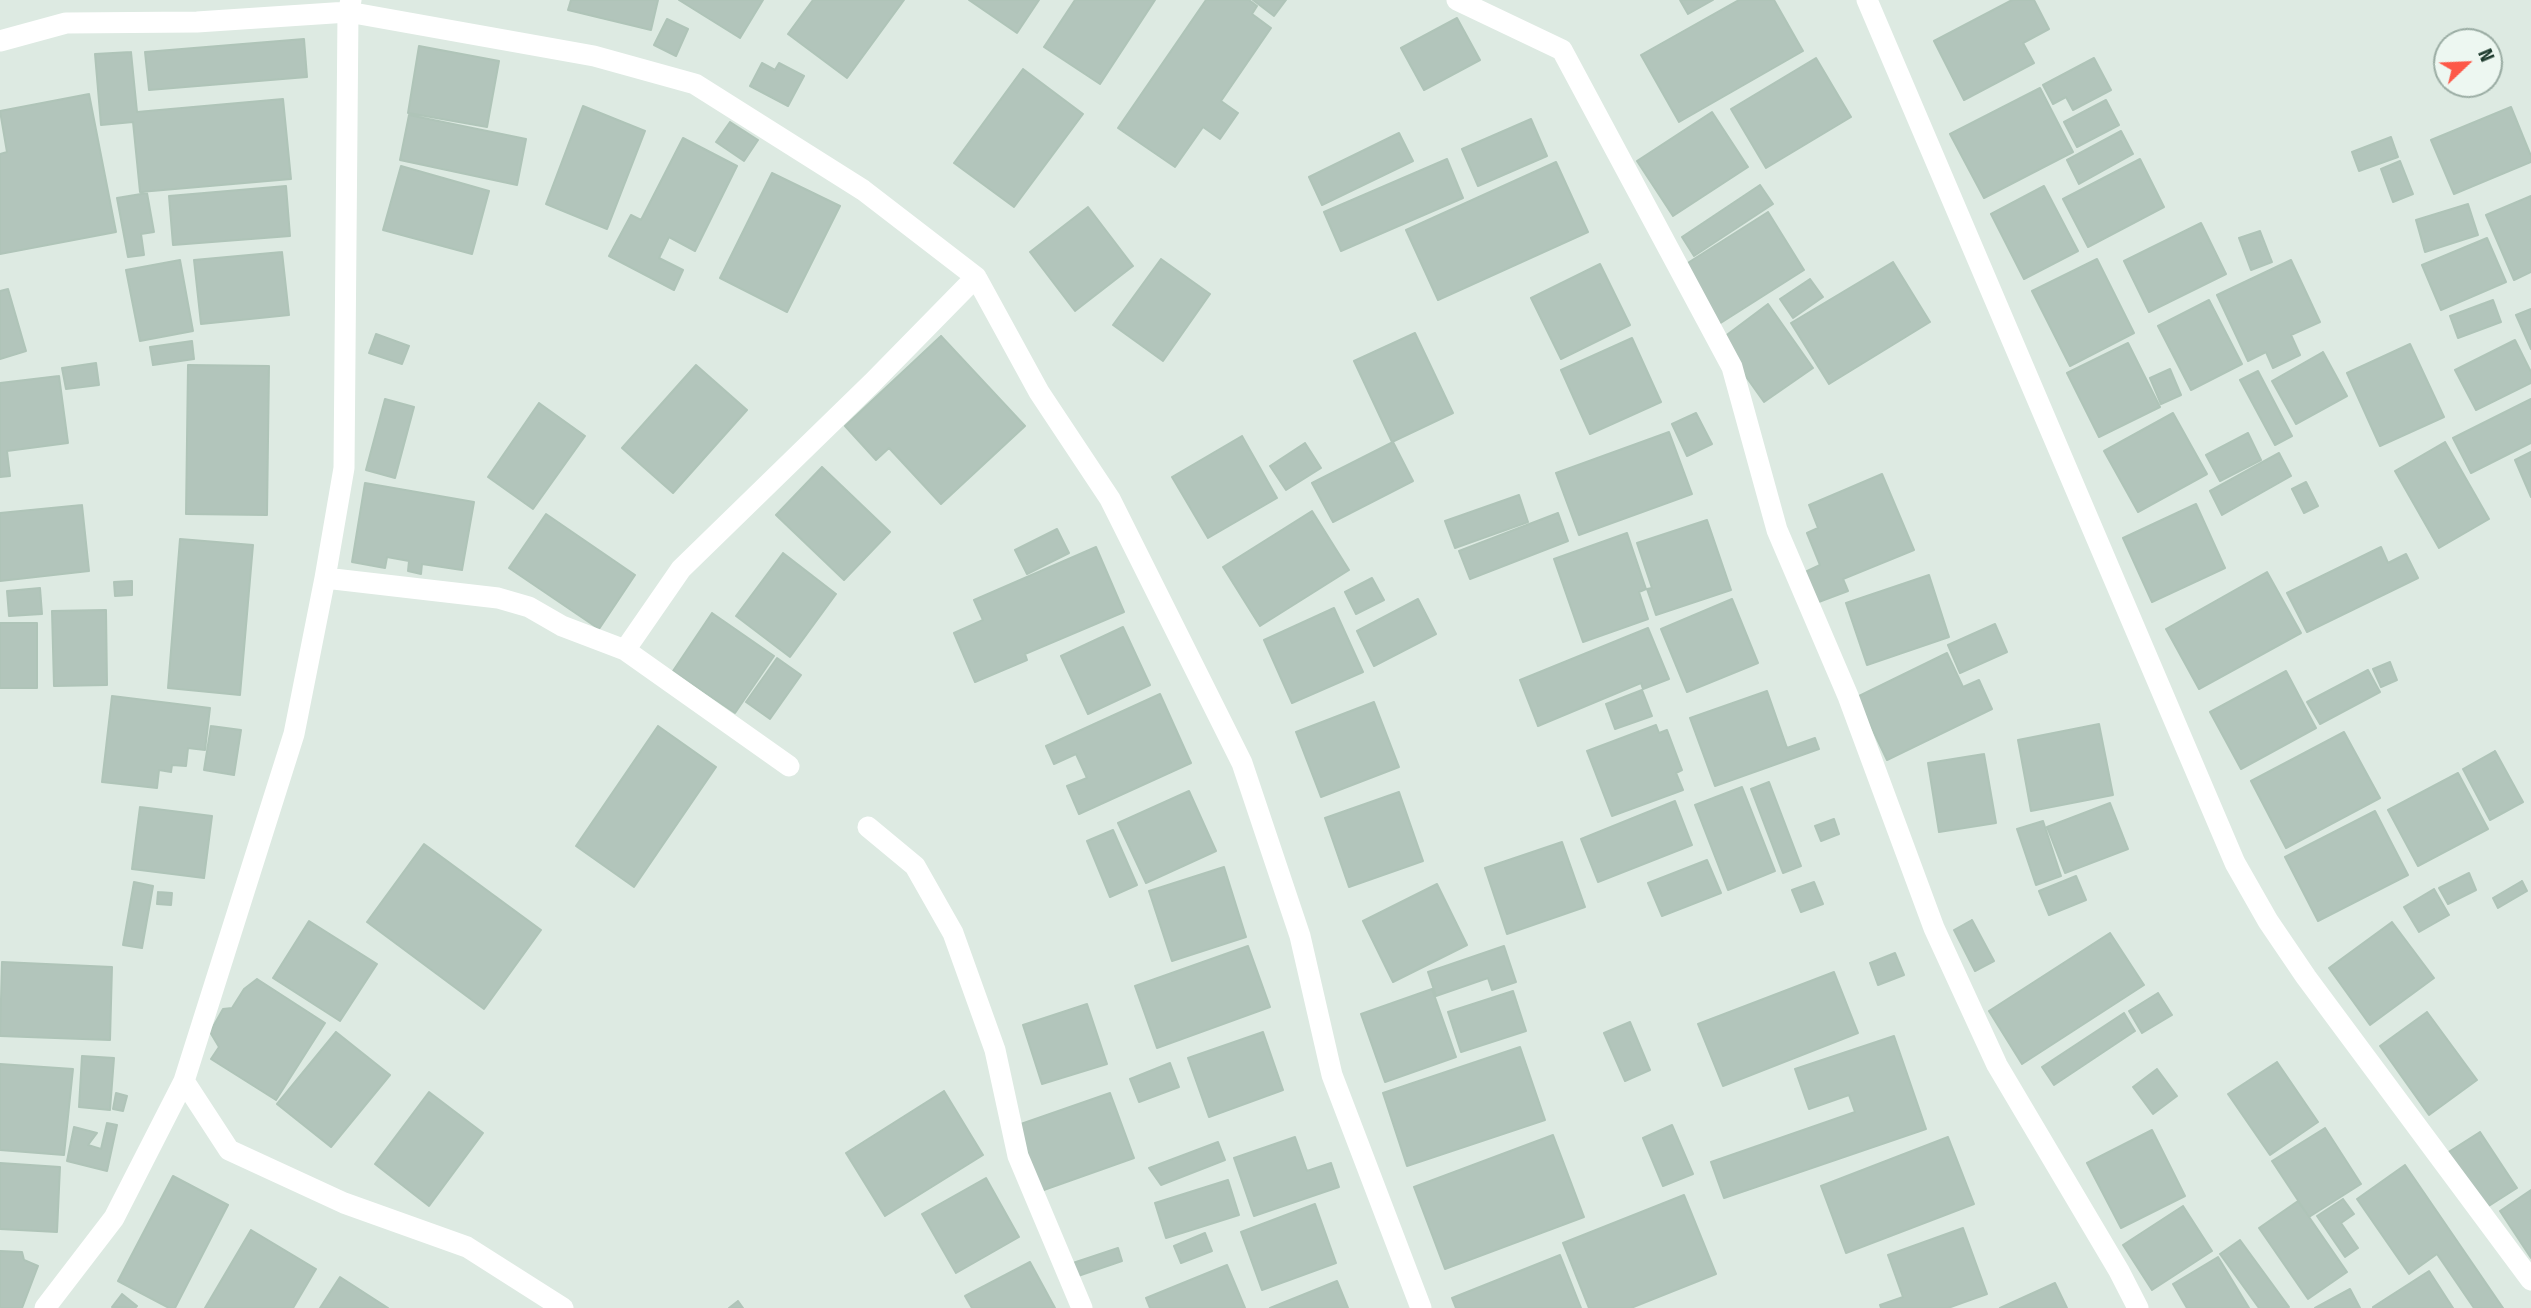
<!DOCTYPE html>
<html>
<head>
<meta charset="utf-8">
<style>
  body { margin:0 }
  #map { position:relative; width:2531px; height:1308px; overflow:hidden; background:#ddeae2; font-family:"Fira Sans Condensed",sans-serif }
  canvas { display:block }
  .north { position:absolute; left:2433px; top:28px; width:70px; height:70px; box-sizing:border-box; background:#edf7f1; border:2px solid #9aaca3; border-radius:50%; rotate:67deg; font-size:19px; font-weight:700; line-height:28px; text-align:center; color:#1e3b2e }
  .north::after { content:''; display:block; margin:auto; width:24px; height:32px; background:#fd5848; clip-path:polygon(50% 0,100% 100%,50% 72%,0 100%) }
</style>
</head>
<body>
<div id="map">
<canvas width="2531" height="1308"></canvas>
<div class="north">N</div>
</div>
<script>
const c = document.querySelector('canvas').getContext('2d');
c.lineJoin = 'round';
function paint(path, color) { c.fillStyle = color; c.fill(path, 'evenodd'); }
const toPath = rows => new Path2D(rows.map(r => 'M' + r).join(''));
function strokePath(path, color, width, dash) { c.strokeStyle = color; c.lineWidth = width; c.lineCap = dash ? 'butt' : 'round'; c.setLineDash(dash || []); c.stroke(path); }
const building = toPath([
  [571,0,658,0,651,30,568,10,571,0],
  [679,0,763,0,740,38,679,0],
  [813,0,904,0,847,78,788,34,813,0],
  [969,0,1039,0,1017,33,969,0],
  [1075,0,1155,0,1100,84,1044,47,1075,0],
  [1206,0,1249,0,1257,6,1252,14,1271,28,1221,101,1238,113,1220,139,1203,127,1175,167,1118,128,1206,0],
  [1253,0,1286,0,1274,16,1253,0],
  [1680,0,1713,0,1688,14,1680,0],
  [1739,0,1774,0,1803,51,1679,122,1641,55,1739,0],
  [2012,0,2034,0,2049,29,2023,43,2034,63,1964,100,1934,41,2012,0],
  [1457,18,1480,60,1424,90,1401,48,1457,18],
  [667,19,688,29,676,56,654,45,667,19],
  [304,39,307,77,149,90,145,52,304,39],
  [419,46,499,61,487,127,408,113,419,46],
  [131,52,137,112,283,99,291,179,140,192,133,122,101,125,95,54,131,52],
  [1816,58,1851,117,1766,168,1731,109,1816,58],
  [2094,58,2111,90,2073,110,2066,97,2053,104,2043,85,2094,58],
  [762,63,775,70,779,63,804,76,788,106,750,86,762,63],
  [1023,69,1083,114,1014,207,954,163,1023,69],
  [2040,88,2073,152,1984,198,1950,134,2040,88],
  [89,94,116,232,0,254,0,154,7,152,0,111,89,94],
  [2106,100,2119,125,2077,147,2064,122,2106,100],
  [583,106,645,131,607,229,546,204,583,106],
  [2511,107,2531,156,2531,162,2454,194,2431,140,2511,107],
  [1712,112,1748,167,1673,216,1637,161,1712,112],
  [409,115,526,139,517,185,400,160,409,115],
  [1531,119,1547,156,1478,186,1462,149,1531,119],
  [730,122,758,140,744,161,716,142,730,122],
  [2121,131,2133,154,2079,184,2067,160,2121,131],
  [1399,133,1413,161,1322,205,1309,177,1399,133],
  [2391,137,2398,157,2359,171,2352,152,2391,137],
  [683,138,737,166,695,251,669,237,659,258,683,270,674,290,609,256,631,215,641,220,683,138],
  [1447,159,1463,198,1341,251,1324,212,1447,159],
  [2140,159,2164,207,2088,247,2063,199,2140,159],
  [2400,161,2413,194,2393,202,2381,169,2400,161],
  [1556,162,1588,232,1438,300,1406,230,1556,162],
  [401,166,489,191,472,254,383,230,401,166],
  [772,173,840,206,787,312,720,278,772,173],
  [1760,185,1773,204,1694,256,1682,237,1760,185],
  [286,186,290,236,173,245,169,196,286,186],
  [2044,186,2078,251,2024,279,1991,214,2044,186],
  [147,193,154,232,141,234,144,255,128,257,117,198,147,193],
  [2531,196,2531,272,2514,280,2486,215,2531,196],
  [2468,204,2478,235,2425,252,2416,220,2468,204],
  [1088,207,1133,266,1075,311,1030,252,1088,207],
  [1768,212,1804,270,1719,324,1683,266,1768,212],
  [2201,223,2226,274,2149,312,2124,261,2201,223],
  [2260,231,2272,262,2251,270,2239,238,2260,231],
  [2487,238,2506,282,2441,310,2422,265,2487,238],
  [282,252,289,315,201,324,194,260,282,252],
  [1161,259,1210,294,1163,361,1113,325,1161,259],
  [2097,259,2134,333,2070,366,2032,291,2097,259],
  [180,260,193,331,140,341,126,270,180,260],
  [2291,260,2320,322,2291,335,2300,355,2273,368,2266,352,2248,361,2217,295,2291,260],
  [1893,262,1930,322,1829,384,1791,323,1893,262],
  [1600,264,1630,325,1561,359,1531,298,1600,264],
  [1810,279,1823,297,1793,318,1780,299,1810,279],
  [8,289,26,351,0,359,0,291,8,289],
  [2209,300,2242,364,2191,390,2158,326,2209,300],
  [2493,300,2501,322,2458,338,2450,316,2493,300],
  [1768,304,1813,368,1764,402,1720,340,1768,304],
  [2531,309,2531,349,2516,315,2531,309],
  [1415,333,1453,413,1392,442,1354,361,1415,333],
  [376,334,409,346,402,364,369,353,376,334],
  [941,336,1025,426,941,504,889,448,876,460,845,426,941,336],
  [1632,338,1661,402,1590,434,1561,370,1632,338],
  [2515,340,2531,372,2531,383,2476,410,2455,370,2515,340],
  [192,341,194,359,153,365,150,347,192,341],
  [2128,343,2160,407,2099,437,2067,373,2128,343],
  [2410,344,2444,417,2380,446,2347,373,2410,344],
  [2323,352,2347,396,2296,424,2272,381,2323,352],
  [96,363,99,385,66,389,62,368,96,363],
  [188,365,269,366,267,515,186,514,188,365],
  [696,365,747,410,673,493,622,448,696,365],
  [2170,369,2181,395,2161,404,2150,378,2170,369],
  [2258,371,2292,436,2275,445,2240,380,2258,371],
  [59,376,68,443,7,451,10,476,0,477,0,383,59,376],
  [385,399,414,407,395,478,366,470,385,399],
  [2531,399,2531,443,2471,473,2453,438,2531,399],
  [539,403,585,436,533,509,488,477,539,403],
  [1696,413,1712,444,1687,456,1672,424,1696,413],
  [2173,413,2207,474,2138,512,2104,451,2173,413],
  [1669,432,1692,494,1579,535,1556,473,1669,432],
  [2248,433,2261,460,2220,481,2206,455,2248,433],
  [1242,436,1277,498,1208,538,1172,477,1242,436],
  [1393,442,1413,481,1333,522,1312,483,1393,442],
  [2445,442,2489,519,2439,548,2395,471,2445,442],
  [1305,443,1321,468,1286,490,1270,466,1305,443],
  [2531,452,2531,497,2515,460,2531,452],
  [2279,453,2291,476,2222,515,2210,491,2279,453],
  [822,467,890,532,844,580,776,515,822,467],
  [1882,474,1914,550,1843,579,1848,591,1816,603,1803,573,1820,565,1807,533,1818,528,1809,505,1882,474],
  [2306,482,2318,506,2304,513,2292,489,2306,482],
  [365,483,474,502,462,570,422,564,421,574,408,571,409,561,387,557,385,568,352,562,365,483],
  [1519,495,1528,522,1455,548,1445,521,1519,495],
  [2196,504,2225,568,2152,602,2123,538,2196,504],
  [82,505,89,571,0,581,0,513,82,505],
  [1312,511,1349,570,1260,626,1223,567,1312,511],
  [1558,513,1568,541,1470,579,1459,551,1558,513],
  [546,514,635,575,599,629,509,568,546,514],
  [1707,520,1731,590,1656,615,1647,589,1652,588,1637,543,1707,520],
  [1057,529,1069,553,1027,574,1015,550,1057,529],
  [1627,533,1646,589,1639,592,1648,619,1583,642,1554,559,1627,533],
  [180,539,253,545,240,695,168,688,180,539],
  [1096,547,1124,612,1025,654,1027,660,975,682,954,633,983,620,974,600,1096,547],
  [2381,547,2388,563,2406,554,2418,578,2307,632,2287,593,2381,547],
  [783,553,836,594,790,657,736,616,783,553],
  [2267,572,2301,633,2199,689,2166,629,2267,572],
  [1929,575,1949,637,1867,665,1846,603,1929,575],
  [1372,578,1384,600,1356,614,1345,592,1372,578],
  [132,581,132,595,115,596,114,582,132,581],
  [40,588,42,614,9,616,7,591,40,588],
  [1418,599,1436,634,1374,666,1357,631,1418,599],
  [1732,599,1758,663,1687,692,1661,629,1732,599],
  [1334,608,1363,672,1292,703,1264,640,1334,608],
  [106,610,107,685,54,686,52,611,106,610],
  [712,613,774,656,735,713,673,671,712,613],
  [0,623,37,623,37,688,0,688,0,623],
  [1995,624,2007,652,1960,673,1948,645,1995,624],
  [1123,627,1150,685,1088,714,1061,656,1123,627],
  [1648,628,1669,679,1643,689,1641,683,1538,726,1520,680,1648,628],
  [1947,653,1963,687,1979,680,1992,709,1887,760,1857,697,1947,653],
  [777,658,801,675,770,719,746,702,777,658],
  [2390,662,2397,680,2381,687,2373,669,2390,662],
  [2368,670,2380,692,2320,724,2307,702,2368,670],
  [2286,671,2316,728,2241,769,2210,712,2286,671],
  [1642,690,1652,716,1615,729,1606,704,1642,690],
  [1767,691,1787,748,1815,738,1819,749,1715,786,1690,718,1767,691],
  [1160,694,1191,763,1079,814,1067,786,1087,778,1076,754,1054,764,1046,746,1160,694],
  [112,696,210,708,205,750,188,748,186,766,172,765,171,772,159,770,157,788,102,782,112,696],
  [1374,702,1399,767,1321,797,1296,732,1374,702],
  [2099,724,2113,795,2031,811,2018,740,2099,724],
  [1656,725,1659,733,1667,730,1682,770,1676,773,1683,790,1612,816,1587,751,1656,725],
  [211,726,241,730,234,775,204,770,211,726],
  [658,726,716,767,634,887,576,846,658,726],
  [2344,732,2380,798,2286,848,2251,781,2344,732],
  [2495,751,2523,802,2490,820,2463,769,2495,751],
  [1984,754,1996,823,1939,832,1928,763,1984,754],
  [2458,773,2488,829,2418,866,2388,810,2458,773],
  [1769,782,1801,866,1783,873,1751,789,1769,782],
  [1742,787,1775,871,1728,890,1695,805,1742,787],
  [1189,791,1216,851,1146,883,1118,823,1189,791],
  [1399,792,1423,861,1349,887,1325,818,1399,792],
  [1675,801,1692,845,1598,882,1581,839,1675,801],
  [2110,803,2128,849,2065,873,2047,827,2110,803],
  [140,807,212,816,204,878,132,869,140,807],
  [2375,811,2408,875,2318,921,2285,857,2375,811],
  [1834,819,1839,834,1821,841,1815,826,1834,819],
  [2043,821,2061,876,2036,885,2017,829,2043,821],
  [1113,830,1137,885,1110,897,1087,841,1113,830],
  [1562,842,1585,907,1507,934,1485,868,1562,842],
  [424,844,541,930,484,1009,367,922,424,844],
  [1707,860,1721,893,1662,916,1648,883,1707,860],
  [1224,867,1246,937,1172,961,1149,891,1224,867],
  [2469,873,2476,890,2448,904,2439,888,2469,873],
  [2076,876,2086,900,2049,915,2039,891,2076,876],
  [2522,881,2527,891,2498,908,2493,898,2522,881],
  [134,882,153,886,142,948,123,945,134,882],
  [1814,882,1823,904,1801,912,1792,890,1814,882],
  [1437,884,1467,945,1393,982,1363,921,1437,884],
  [2434,889,2449,915,2419,932,2404,907,2434,889],
  [158,892,172,893,171,905,157,904,158,892],
  [1972,920,1994,961,1975,971,1954,930,1972,920],
  [309,921,377,964,340,1021,273,978,309,921],
  [2392,922,2434,978,2370,1025,2329,968,2392,922],
  [2110,933,2144,985,2022,1064,1989,1011,2110,933],
  [1248,946,1270,1007,1157,1048,1135,986,1248,946],
  [1504,946,1516,982,1492,990,1488,978,1436,996,1428,972,1504,946],
  [1895,953,1904,975,1878,985,1870,963,1895,953],
  [2,962,112,967,110,1040,0,1036,2,962],
  [1834,972,1858,1033,1723,1086,1698,1024,1834,972],
  [257,979,325,1023,276,1100,211,1059,219,1047,210,1032,223,1009,232,1008,244,989,257,979],
  [1432,989,1456,1057,1385,1082,1361,1014,1432,989],
  [1513,991,1526,1031,1461,1052,1448,1012,1513,991],
  [2158,993,2172,1015,2142,1033,2129,1011,2158,993],
  [1087,1004,1107,1064,1042,1084,1023,1025,1087,1004],
  [2427,1012,2477,1080,2429,1115,2380,1046,2427,1012],
  [2124,1013,2135,1031,2054,1085,2042,1067,2124,1013],
  [1630,1022,1650,1070,1625,1081,1604,1033,1630,1022],
  [336,1032,390,1075,331,1147,277,1104,336,1032],
  [1263,1032,1283,1090,1209,1117,1188,1058,1263,1032],
  [1894,1036,1926,1129,1724,1198,1711,1162,1855,1112,1849,1095,1809,1109,1795,1069,1894,1036],
  [1520,1047,1545,1120,1407,1166,1383,1093,1520,1047],
  [82,1056,114,1058,110,1110,79,1107,82,1056],
  [2277,1062,2318,1122,2270,1155,2228,1094,2277,1062],
  [1170,1063,1179,1087,1139,1102,1130,1079,1170,1063],
  [0,1064,73,1069,64,1155,0,1150,0,1064],
  [2157,1069,2177,1096,2153,1114,2133,1087,2157,1069],
  [944,1091,983,1155,885,1216,846,1153,944,1091],
  [429,1092,483,1133,429,1206,375,1164,429,1092],
  [116,1093,127,1096,123,1111,113,1109,116,1093],
  [1110,1093,1134,1158,1041,1191,1018,1125,1110,1093],
  [107,1123,117,1125,107,1171,67,1161,74,1127,97,1133,88,1145,101,1149,107,1123],
  [1672,1125,1693,1174,1663,1186,1643,1138,1672,1125],
  [2325,1128,2361,1184,2309,1217,2272,1161,2325,1128],
  [2152,1130,2185,1196,2121,1228,2087,1163,2152,1130],
  [2480,1132,2517,1188,2484,1209,2447,1153,2480,1132],
  [1553,1135,1584,1217,1445,1269,1414,1187,1553,1135],
  [1295,1137,1307,1171,1331,1163,1339,1187,1254,1216,1234,1158,1295,1137],
  [1948,1137,1974,1204,1846,1253,1821,1186,1948,1137],
  [1218,1142,1225,1160,1161,1185,1149,1168,1218,1142],
  [0,1163,60,1167,57,1232,0,1229,0,1163],
  [2405,1165,2503,1308,2474,1308,2437,1254,2409,1274,2357,1199,2405,1165],
  [173,1176,228,1205,175,1308,169,1308,118,1281,173,1176],
  [986,1178,1019,1237,956,1273,922,1214,986,1178],
  [1228,1180,1239,1215,1166,1238,1155,1203,1228,1180],
  [2531,1190,2531,1258,2500,1211,2531,1190],
  [1684,1195,1716,1274,1631,1308,1589,1308,1563,1243,1684,1195],
  [2343,1199,2354,1214,2341,1223,2358,1248,2345,1257,2317,1216,2343,1199],
  [2298,1201,2347,1272,2308,1299,2259,1228,2298,1201],
  [1315,1204,1336,1263,1262,1290,1241,1232,1315,1204],
  [2183,1206,2212,1251,2152,1290,2123,1245,2183,1206],
  [1963,1228,1987,1294,1948,1308,1881,1308,1880,1305,1903,1297,1888,1255,1963,1228],
  [251,1230,316,1269,293,1308,205,1308,251,1230],
  [1205,1233,1212,1251,1181,1263,1174,1246,1205,1233],
  [2240,1240,2289,1307,2287,1308,2259,1308,2220,1254,2240,1240],
  [1118,1248,1122,1261,1078,1276,1073,1263,1118,1248],
  [0,1251,22,1252,24,1260,38,1266,22,1308,0,1308,0,1251],
  [1560,1255,1581,1308,1456,1308,1452,1298,1560,1255],
  [2218,1257,2249,1308,2187,1308,2173,1284,2218,1257],
  [1030,1262,1055,1308,972,1308,965,1296,1030,1262],
  [1227,1265,1245,1308,1150,1308,1146,1298,1227,1265],
  [2429,1271,2453,1308,2373,1308,2373,1307,2429,1271],
  [340,1277,388,1308,320,1308,340,1277],
  [1337,1281,1348,1308,1270,1308,1337,1281],
  [2055,1283,2067,1308,2000,1308,2055,1283],
  [2350,1289,2360,1308,2315,1308,2350,1289],
  [122,1294,137,1306,135,1308,112,1307,122,1294],
  [738,1301,743,1308,729,1308,738,1301]
]);
paint(building, '#b2c5bb');
strokePath(building, '#afc4b8', 2);
strokePath(toPath([
  [1457,0,1562,50,1732,367,1777,530,1848,696,1934,928,1997,1065,2119,1271,2138,1308],
  [1867,0,2235,863,2268,921,2306,977,2531,1280],
  [0,41,66,23,197,22,348,12,594,56,695,84,863,190,976,277,1039,392,1110,499,1242,763,1300,936,1332,1075,1421,1308],
  [325,578,498,598,529,607,562,626,625,650,789,766],
  [625,650,681,569,872,383,976,277],
  [868,827,915,866,953,933,995,1050,1018,1156,1082,1308],
  [184,1081,229,1150,344,1203,467,1247,563,1308],
  [45,1308,114,1218,184,1081,294,734,325,578,344,468,348,12,351,0]
]), '#fff', 21);
</script>
</body>
</html>
